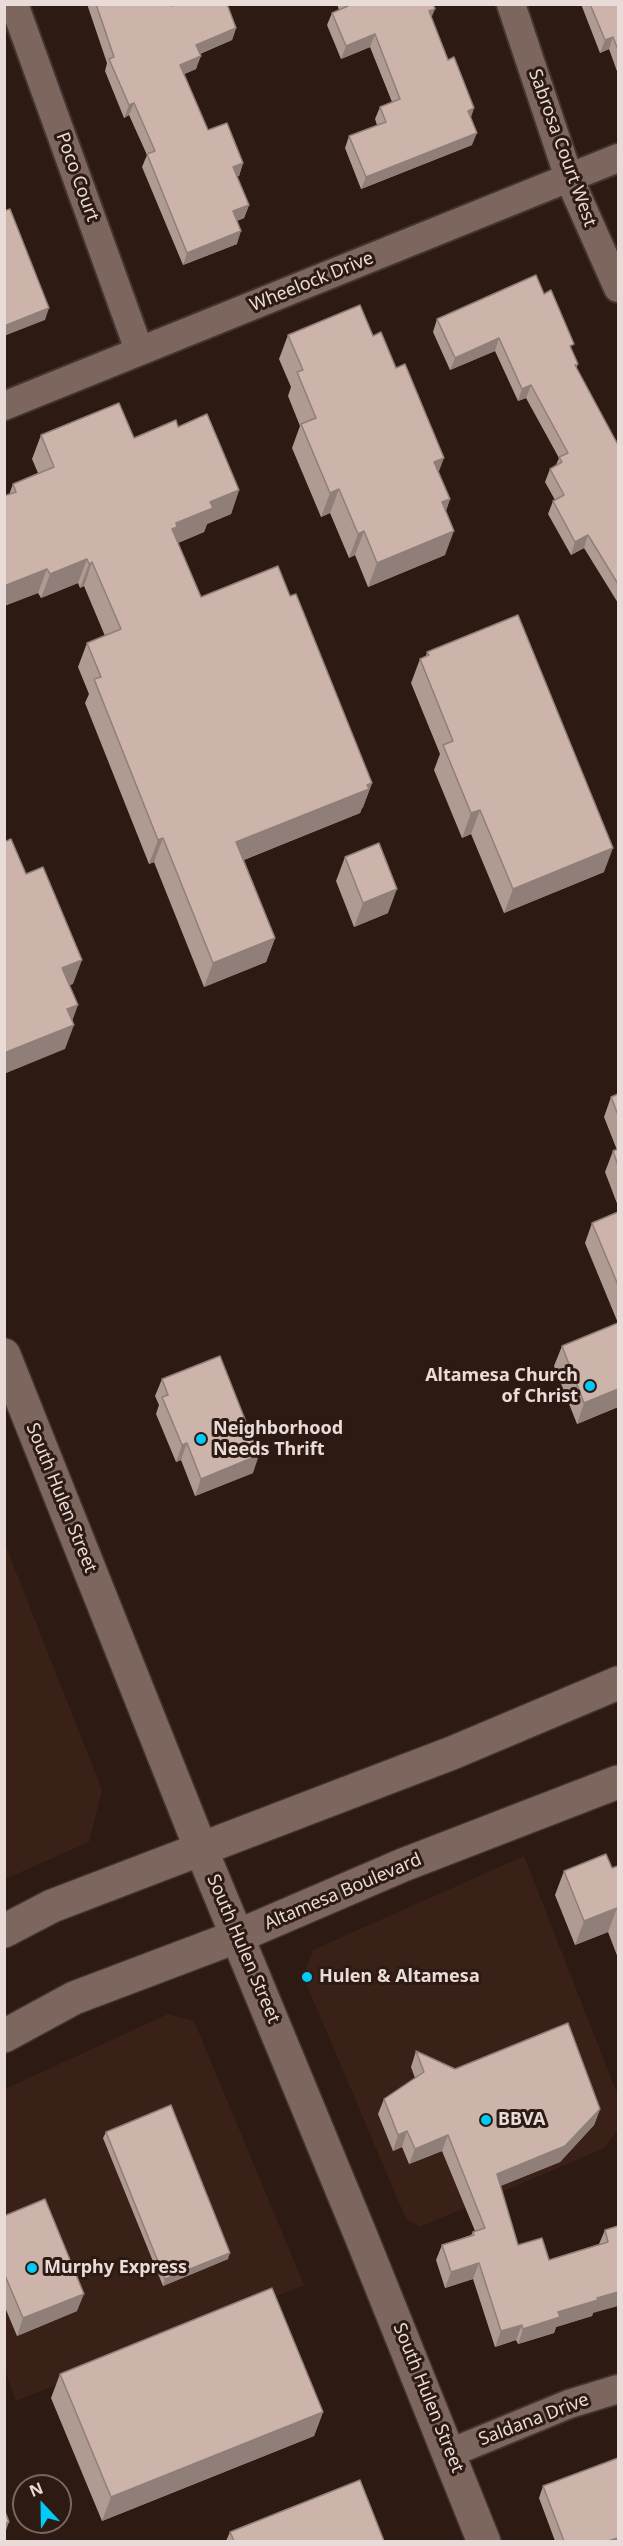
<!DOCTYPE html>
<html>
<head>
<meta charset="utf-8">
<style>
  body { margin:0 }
  #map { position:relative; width:623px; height:2546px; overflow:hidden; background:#2d1a13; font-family:"Noto Sans",sans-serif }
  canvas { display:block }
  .frame { position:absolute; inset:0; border:6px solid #e9dbd7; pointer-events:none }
  .north { position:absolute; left:12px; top:2474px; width:60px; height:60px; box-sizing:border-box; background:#2d1a13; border:2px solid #786761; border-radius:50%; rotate:338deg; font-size:16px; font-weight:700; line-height:24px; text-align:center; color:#e9dbd7 }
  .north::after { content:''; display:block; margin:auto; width:21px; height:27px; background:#00cbf8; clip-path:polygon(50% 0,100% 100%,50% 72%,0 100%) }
</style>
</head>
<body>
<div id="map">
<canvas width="623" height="2546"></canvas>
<div class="frame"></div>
<div class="north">N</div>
</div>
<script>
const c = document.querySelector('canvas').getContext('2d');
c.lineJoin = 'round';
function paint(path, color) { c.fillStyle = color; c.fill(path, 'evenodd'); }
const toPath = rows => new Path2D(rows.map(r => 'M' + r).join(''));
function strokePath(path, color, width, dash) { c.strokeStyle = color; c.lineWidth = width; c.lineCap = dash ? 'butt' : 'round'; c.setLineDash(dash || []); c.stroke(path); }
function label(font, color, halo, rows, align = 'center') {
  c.font = font + ' "Noto Sans",sans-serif'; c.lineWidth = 6; c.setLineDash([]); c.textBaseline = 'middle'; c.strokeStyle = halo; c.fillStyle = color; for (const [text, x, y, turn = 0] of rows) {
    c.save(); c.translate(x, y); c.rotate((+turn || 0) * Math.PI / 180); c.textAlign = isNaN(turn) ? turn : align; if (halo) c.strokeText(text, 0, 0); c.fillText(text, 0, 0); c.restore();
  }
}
paint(toPath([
  [5,1544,102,1790,89,1842,5,1879],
  [524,1856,618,2096,618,2130,604,2148,420,2227,406,2219,303,1976,313,1950],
  [168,2014,194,2021,304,2285,16,2401,5,2371,5,2089]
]), '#3a2118');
const street = toPath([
  [14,4,139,350],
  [511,4,569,178,618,288],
  [4,406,618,158],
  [450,2453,569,2404,618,2389]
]);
const secondary = toPath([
  [4,1355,201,1849,361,2236,484,2542],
  [4,1931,52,1906,452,1753,618,1683],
  [4,2036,74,1998,238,1936,403,1865,618,1782]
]);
strokePath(street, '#433431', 32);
strokePath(secondary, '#433431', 36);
strokePath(street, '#7c665d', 28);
strokePath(secondary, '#7c665d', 33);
paint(toPath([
  [87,4,172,4,172,6,236,28,232,40,200,54,196,69,184,74,208,130,243,163,239,176,237,176,249,205,244,218,237,221,237,244,183,265,142,167,147,155,129,115,124,118,105,71,107,63],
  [337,4,433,4,431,18,471,117,472,145,361,189,345,148,349,136,377,125,375,119,380,107,392,102,370,47,341,59,327,25,332,13,339,10],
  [581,4,618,4,618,74,609,49,600,53],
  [437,319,572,350,578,364,576,368,618,445,618,603,584,548,571,555,548,514,553,501,555,500,545,482,550,469,556,465,559,458,526,398,518,401,495,351,450,370,433,332],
  [288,335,373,336,439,472,450,499,446,511,445,555,368,587,355,555,349,558,330,513,321,517,292,448,300,426,288,396,291,387,279,359],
  [178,427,239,490,231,514,207,524,204,532,178,543,201,597,290,596,372,783,363,807,362,808,360,813,244,860,275,938,266,962,204,987,154,862,149,864,85,703,89,694,78,667,87,643,105,636,84,586,80,588,78,583,41,598,38,593,4,606,4,496,9,495,13,484,38,473,32,459,41,435,134,438],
  [427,652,604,872,504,913,471,834,462,838,434,770,440,754,411,683,420,659,426,656],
  [345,857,388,913,354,927,336,881],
  [618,1094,618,1206,605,1172,613,1151,617,1150,604,1117,611,1097],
  [618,1212,618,1407,577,1424,554,1366,562,1346,618,1323,585,1243,592,1223],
  [162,1379,253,1473,195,1496,181,1460,176,1462,156,1414,159,1405,155,1396],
  [618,1866,618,1958,608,1932,575,1945,555,1895,564,1871,612,1868],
  [416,2051,455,2069,600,2109,594,2125,560,2162,500,2186,518,2245,549,2260,599,2244,605,2230,618,2226,592,2316,556,2327,554,2333,518,2344,516,2340,495,2347,473,2279,445,2288,436,2260,442,2245,471,2235,473,2232,475,2231,442,2151,409,2164,402,2147,393,2151,378,2114,384,2099,415,2078,411,2067],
  [106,2132,228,2259,163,2286,103,2138],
  [4,2216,77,2311,17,2336,4,2305],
  [60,2374,323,2412,314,2436,102,2521,51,2398],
  [543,2486,618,2541,555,2541,539,2498],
  [230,2532,384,2541,226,2541]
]), '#b09b93');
paint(toPath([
  [435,9,430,21,429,11],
  [236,28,232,40,191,57,196,45],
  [375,34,370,47,341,59,346,46],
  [613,37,609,49,600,53,605,40],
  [201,56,196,69,176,78,180,65],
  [134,103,129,115,124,118,129,105],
  [474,108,470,121,468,111],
  [477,133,472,145,361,189,366,177],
  [243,163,239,176,229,180,233,167],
  [249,205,244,218,229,224,233,211],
  [241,231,237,244,183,265,187,253],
  [49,308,45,320,4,336,4,326],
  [499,338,495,351,450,370,455,358],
  [531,385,526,398,518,401,522,389],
  [444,458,435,482,434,462],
  [339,489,330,513,321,517,330,493],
  [239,490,231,514,207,524,204,532,170,546,172,529,176,523,210,502],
  [450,499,441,523,442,502],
  [364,531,355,555,349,558,358,534],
  [454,531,445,555,368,587,377,563],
  [588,535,584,548,571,555,575,542],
  [87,559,78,583,41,598,50,574],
  [92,562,84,586,80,588,89,564],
  [47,569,38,593,4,606,4,586],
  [372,783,363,807,362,808,360,813,228,866,236,842],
  [480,810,471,834,462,838,471,813],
  [163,838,154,862,149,864,158,840],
  [613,848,604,872,504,913,513,889],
  [397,889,388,913,354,927,363,903],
  [275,938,266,962,204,987,213,963],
  [82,960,73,984,54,992,62,968],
  [78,1005,70,1027,74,1025,65,1049,4,1074,4,1053,67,1009],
  [618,1389,618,1407,577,1424,584,1403],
  [187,1443,181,1460,176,1462,182,1445],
  [259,1455,253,1473,195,1496,201,1479],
  [617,1908,608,1932,575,1945,584,1921],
  [600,2109,594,2125,560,2162,491,2190,497,2174],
  [407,2131,402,2147,393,2151,398,2135],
  [448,2135,442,2151,409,2164,415,2149],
  [230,2253,228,2259,163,2286,165,2279],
  [479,2263,473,2279,445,2288,451,2272],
  [618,2292,618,2306,593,2313,592,2316,556,2327,554,2333,518,2344,523,2329,558,2312,597,2298],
  [84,2294,77,2311,17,2336,23,2318],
  [522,2325,516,2340,495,2347,501,2331],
  [323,2412,314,2436,102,2521,111,2497],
  [9,2522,4,2536,4,2524],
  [618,2538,618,2541,608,2541]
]), '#907e78');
const building = toPath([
  [96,4,172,4,172,6,176,4,227,4,236,28,196,45,201,56,180,65,208,130,227,123,243,163,233,167,249,205,233,211,241,231,187,253,147,154,155,151,134,103,129,105,109,59,114,57,96,4],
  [347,4,433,4,435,9,429,11,448,60,454,57,474,108,468,111,477,133,366,177,349,136,386,122,380,107,400,99,375,34,346,46,332,13,348,6,347,4],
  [590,4,618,4,618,50,613,37,605,40,590,4],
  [10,209,49,308,4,326,4,211,10,209],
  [536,275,544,294,551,290,574,344,570,346,578,364,575,365,618,445,618,584,588,535,575,542,553,501,564,495,550,469,562,462,559,457,568,453,531,385,522,389,499,338,455,358,437,319,536,275],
  [360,305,373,336,381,332,396,368,405,364,444,458,434,462,450,499,442,502,454,531,377,563,364,531,358,534,339,489,330,493,301,424,316,418,297,372,303,370,288,335,360,305],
  [119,403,134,438,176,420,178,427,207,414,239,490,210,502,213,508,176,523,177,527,172,529,201,597,278,566,290,596,296,594,372,783,367,785,369,789,236,842,275,938,213,963,163,838,158,840,94,679,101,677,87,643,121,629,92,562,89,564,87,559,50,574,47,569,4,586,4,496,16,492,13,484,54,467,41,435,119,403],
  [518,615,613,848,513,889,480,810,471,813,443,745,453,741,420,659,429,655,427,652,518,615],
  [11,839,26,874,43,867,82,960,62,968,78,1005,67,1009,74,1025,4,1053,4,842,11,839],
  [379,843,397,889,363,903,345,857,379,843],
  [618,1094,618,1115,611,1097,618,1094],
  [618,1149,618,1166,613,1151,618,1149],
  [618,1212,618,1285,592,1223,618,1212],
  [618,1323,618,1389,584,1403,562,1346,618,1323],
  [220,1356,259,1455,201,1479,187,1443,182,1445,162,1397,168,1395,162,1379,220,1356],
  [606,1854,612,1868,618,1866,618,1912,617,1908,584,1921,564,1871,606,1854],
  [568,2023,600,2109,565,2146,497,2174,518,2245,542,2238,549,2260,608,2242,605,2230,618,2226,618,2292,597,2298,598,2300,558,2312,560,2317,523,2329,522,2325,501,2331,479,2263,451,2272,442,2245,474,2235,473,2232,485,2228,448,2135,415,2149,407,2131,398,2135,384,2099,424,2072,416,2051,455,2069,568,2023],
  [171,2105,230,2253,165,2279,106,2132,171,2105],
  [45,2199,84,2294,23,2318,4,2273,4,2216,45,2199],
  [272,2288,323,2412,111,2497,60,2374,272,2288],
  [618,2458,618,2538,608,2541,564,2541,543,2486,618,2458],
  [360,2480,384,2541,234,2541,230,2532,360,2480],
  [4,2509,9,2522,4,2524,4,2509]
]);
paint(building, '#cdb4ab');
strokePath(building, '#907e78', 1.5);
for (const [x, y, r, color] of [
  [590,1386,6,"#00cbf8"],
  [201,1439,6,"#00cbf8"],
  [307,1977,6,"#00cbf8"],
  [486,2120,6,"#00cbf8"],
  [32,2268,6,"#00cbf8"]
]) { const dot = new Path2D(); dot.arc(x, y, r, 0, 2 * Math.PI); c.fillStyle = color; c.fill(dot); strokePath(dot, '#2d1a13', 2); }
label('18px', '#e9dbd7', '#2d1a13', [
  ["Sabrosa Court West",562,148,70],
  ["Poco Court",77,177,70],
  ["Wheelock Drive",312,282,-22],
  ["South Hulen Street",61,1498,68],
  ["Altamesa Boulevard",343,1892,-23],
  ["South Hulen Street",243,1949,67],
  ["South Hulen Street",428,2398,68],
  ["Saldana Drive",534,2420,-21]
]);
label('bold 18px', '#e9dbd7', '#2d1a13', [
  ["Altamesa Church",578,1376,"right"],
  ["of Christ",578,1397,"right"],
  ["Neighborhood",213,1429],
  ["Needs Thrift",213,1450],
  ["Hulen & Altamesa",319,1977],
  ["BBVA",498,2120],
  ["Murphy Express",44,2268]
], 'left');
</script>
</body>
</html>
